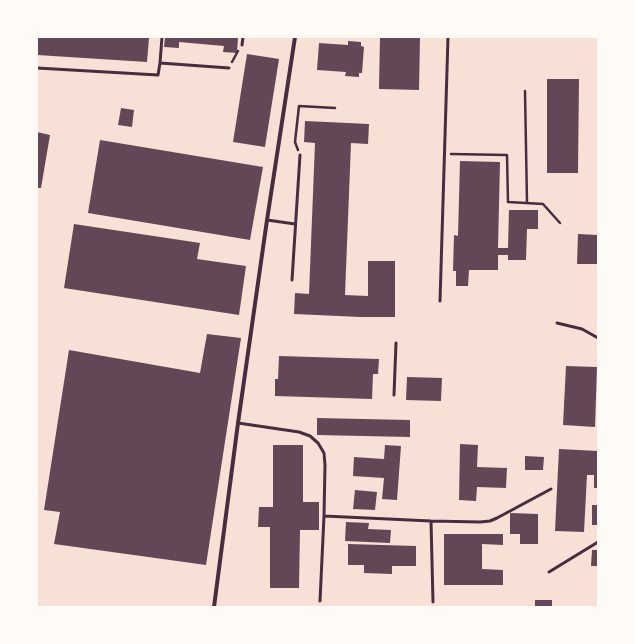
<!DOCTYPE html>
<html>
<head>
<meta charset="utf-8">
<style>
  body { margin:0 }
  #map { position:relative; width:635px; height:644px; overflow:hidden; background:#f7e1d7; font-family:Literata,serif }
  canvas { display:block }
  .frame { position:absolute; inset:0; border:38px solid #fffaf5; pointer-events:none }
</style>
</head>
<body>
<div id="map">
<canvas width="635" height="644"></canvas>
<div class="frame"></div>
</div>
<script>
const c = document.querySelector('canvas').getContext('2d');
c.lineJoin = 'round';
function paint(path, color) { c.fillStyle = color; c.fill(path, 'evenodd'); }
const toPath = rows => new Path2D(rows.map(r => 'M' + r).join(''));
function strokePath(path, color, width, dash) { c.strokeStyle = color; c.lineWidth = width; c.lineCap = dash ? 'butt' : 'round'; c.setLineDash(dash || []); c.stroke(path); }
paint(toPath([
  [37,37,136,37,149,38,147,62,37,55],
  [165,37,238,37,237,53,223,52,224,46,179,42,179,48,164,47],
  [380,37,420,37,419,90,379,89],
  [348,41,361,42,361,46,364,47,362,73,359,73,359,77,345,76,346,72,317,70,319,43,348,45],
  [247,54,279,59,265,147,233,142],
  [547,79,579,79,578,173,547,173],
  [121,108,134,110,132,127,118,125],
  [305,121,369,124,368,144,351,143,345,295,368,296,368,261,395,261,395,317,360,317,294,314,295,293,309,294,315,143,304,142],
  [37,132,50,135,41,188,37,188],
  [100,140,263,167,250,240,88,213],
  [460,161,500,162,498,248,508,248,509,210,538,210,538,229,527,229,526,260,508,260,508,255,498,255,498,270,469,270,468,286,456,286,456,271,453,271,454,235,458,236],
  [74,224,200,243,197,259,246,266,239,315,64,288],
  [578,234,598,235,598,264,577,264],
  [207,334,241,338,206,565,54,544,60,512,44,510,69,350,200,373],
  [279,356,379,359,378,374,373,374,372,399,275,396,275,379,278,379],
  [566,366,597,367,595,427,563,425],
  [407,377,442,378,441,401,406,400],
  [317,418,410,420,410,437,317,435],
  [460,444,478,445,477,467,507,468,506,488,477,487,476,501,459,500],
  [273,445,303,445,303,502,319,502,319,530,300,530,299,588,270,588,270,527,258,527,259,507,273,507],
  [385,445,401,446,397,500,382,499,384,478,353,476,354,457,384,459],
  [559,449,598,451,598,488,594,488,594,475,587,475,584,532,555,531],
  [525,456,544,457,543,470,525,470],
  [355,490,377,492,375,510,353,509],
  [592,505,598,505,598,525,592,525],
  [510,513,538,514,538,544,520,544,520,534,510,534],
  [346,522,369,523,368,529,391,530,390,543,345,541],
  [444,534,503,534,503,545,482,544,482,569,503,570,503,585,444,585],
  [348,544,416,546,416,566,392,566,392,574,364,573,364,565,348,565],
  [592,550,598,550,598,566,591,566],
  [535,600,552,600,552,607,535,607]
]), '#644757');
strokePath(toPath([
  [232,62,238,51],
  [525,91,527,203],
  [298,150,295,142,299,106,335,108],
  [451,154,507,155,508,202,543,204,560,223]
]), '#4a2c40', 2.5);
strokePath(toPath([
  [242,45,243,37],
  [160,63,162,37],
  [37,68,158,75,160,63,229,68],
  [267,220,295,224],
  [292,280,300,155],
  [440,301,448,37],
  [557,323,582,329,598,338],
  [394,395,396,343],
  [238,423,299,432,310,436,318,443,324,453,325,465,324,516,320,601],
  [324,516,431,521,480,522,490,521,497,518,551,489],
  [431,521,433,602],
  [549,572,598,542]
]), '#4a2c40', 3);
strokePath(toPath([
  [214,607,238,423,267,220,295,37]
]), '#4a2c40', 4);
</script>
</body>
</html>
